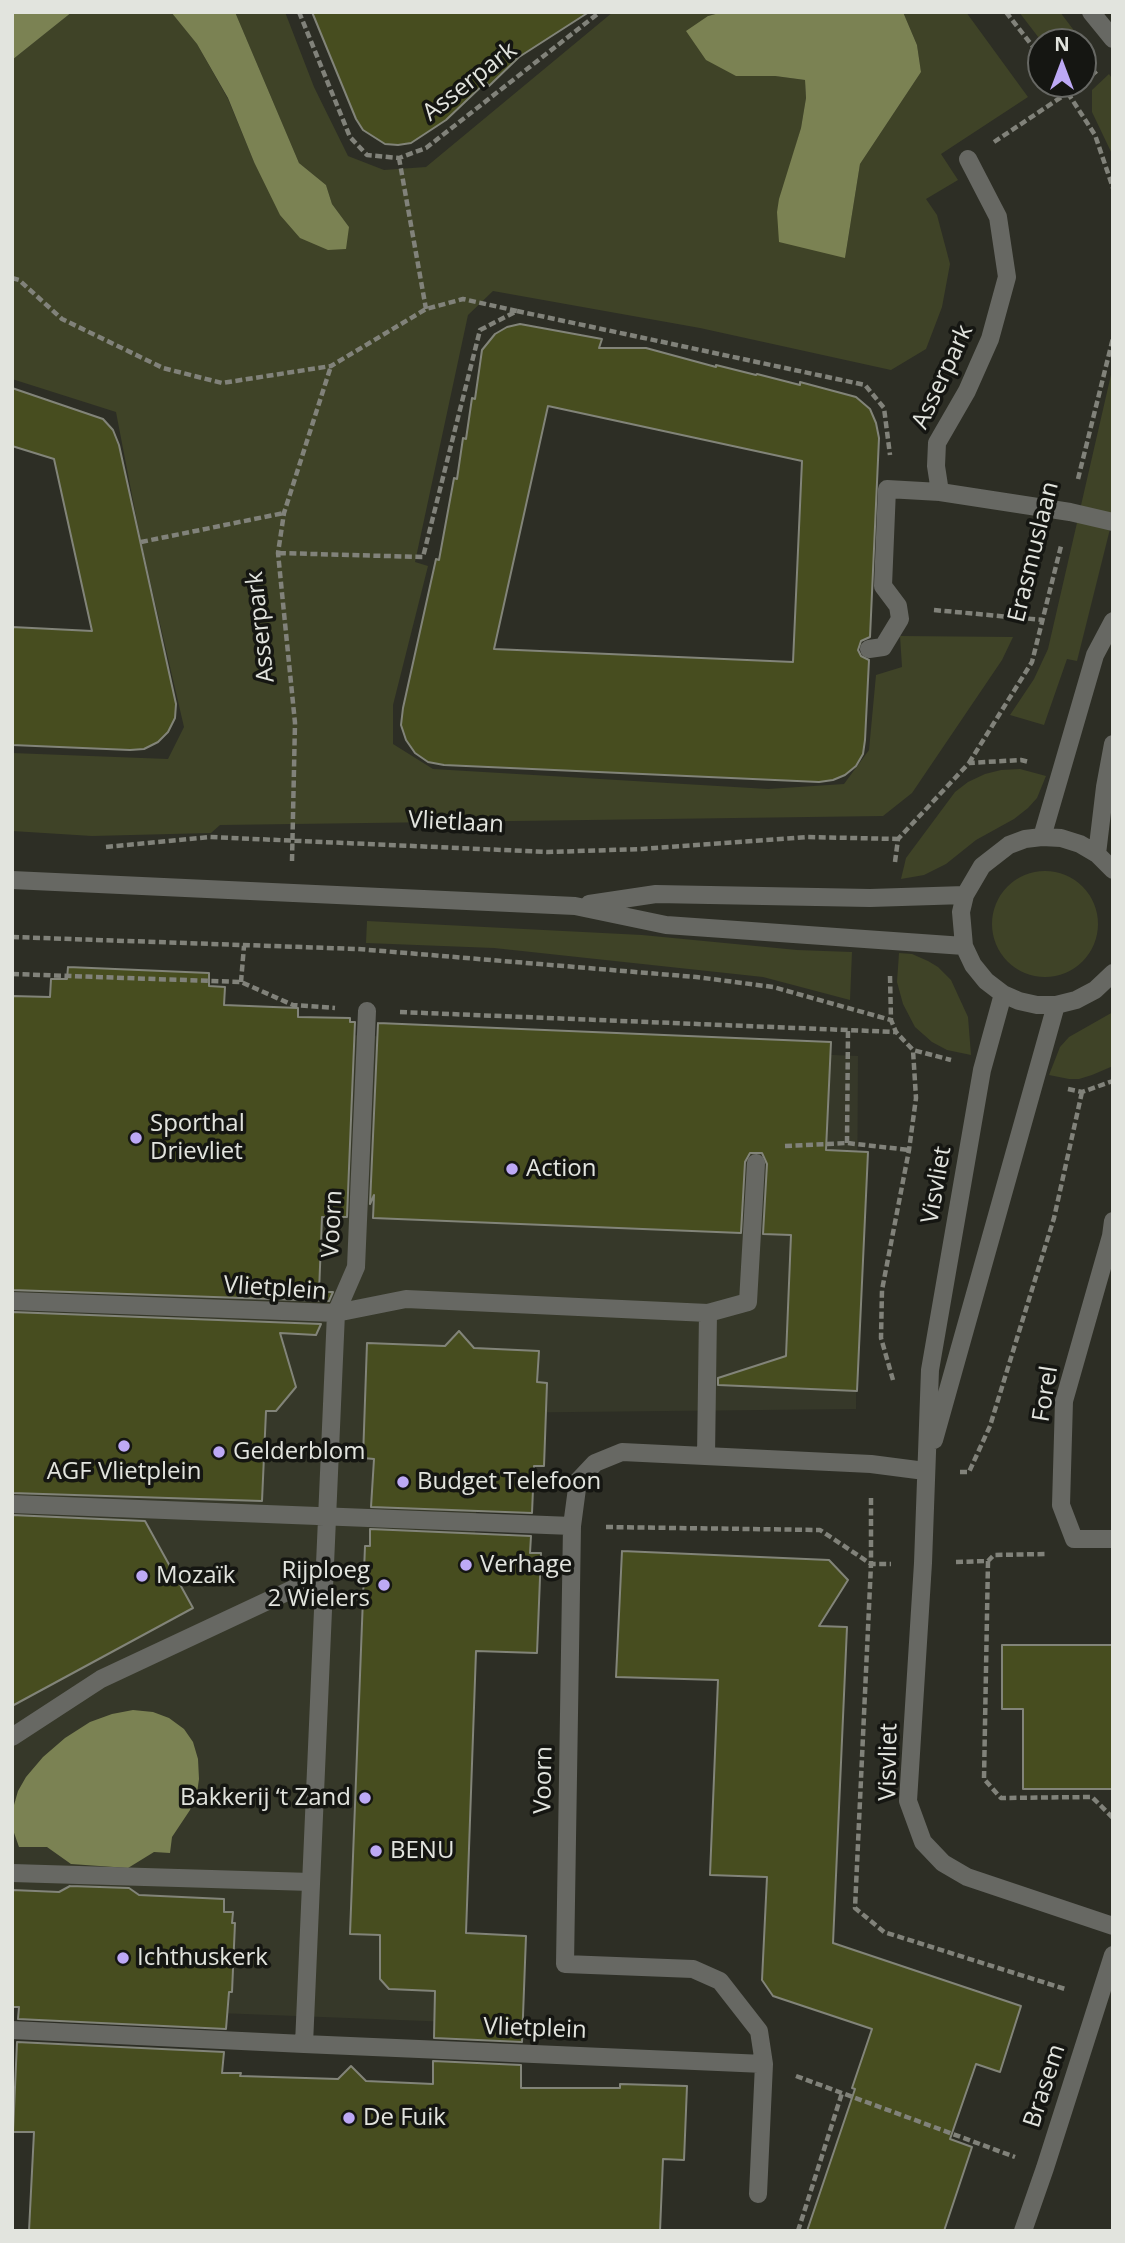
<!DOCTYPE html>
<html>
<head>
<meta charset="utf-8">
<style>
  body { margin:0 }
  #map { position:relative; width:1125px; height:2243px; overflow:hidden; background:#2d2e25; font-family:"Open Sans",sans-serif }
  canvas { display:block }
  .frame { position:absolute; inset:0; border:14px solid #e2e4de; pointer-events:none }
  .north { position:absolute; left:1027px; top:28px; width:70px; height:70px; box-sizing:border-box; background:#151612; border:2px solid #676864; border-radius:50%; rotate:0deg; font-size:19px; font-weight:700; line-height:28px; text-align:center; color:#e2e4de }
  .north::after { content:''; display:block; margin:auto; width:24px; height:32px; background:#bda9f5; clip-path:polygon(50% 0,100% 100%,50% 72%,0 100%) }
</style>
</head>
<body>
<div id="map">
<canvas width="1125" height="2243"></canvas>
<div class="frame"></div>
<div class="north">N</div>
</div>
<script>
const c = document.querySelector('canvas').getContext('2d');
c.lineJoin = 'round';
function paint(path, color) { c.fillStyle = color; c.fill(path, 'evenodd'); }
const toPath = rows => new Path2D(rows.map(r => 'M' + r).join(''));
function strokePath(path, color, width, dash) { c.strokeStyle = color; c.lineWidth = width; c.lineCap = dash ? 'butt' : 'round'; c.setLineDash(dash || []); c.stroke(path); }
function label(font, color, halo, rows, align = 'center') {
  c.font = font + ' "Open Sans",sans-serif'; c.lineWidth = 7; c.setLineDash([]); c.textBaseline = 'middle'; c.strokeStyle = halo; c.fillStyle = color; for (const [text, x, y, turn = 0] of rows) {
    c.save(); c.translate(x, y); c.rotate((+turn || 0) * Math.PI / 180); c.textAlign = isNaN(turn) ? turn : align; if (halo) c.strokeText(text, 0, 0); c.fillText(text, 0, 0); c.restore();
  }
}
paint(toPath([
  [12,1021,858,1056,856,1409,481,1413,451,2022,12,2005]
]), '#363829');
paint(toPath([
  [72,12,171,12,197,44,228,99,254,162,349,227,332,204,326,185,299,163,235,12,285,12,314,87,348,156,384,170,426,167,613,12,723,12,708,16,775,76,805,80,806,98,801,128,777,212,845,258,860,164,921,72,917,45,903,12,966,12,1028,97,941,154,958,180,926,199,937,215,950,264,942,307,926,349,891,370,700,328,493,291,468,315,415,562,428,566,393,705,393,744,433,769,768,789,844,784,869,750,876,675,902,667,900,636,1013,637,1002,660,912,793,883,816,220,825,211,833,92,836,12,831,12,753,168,759,184,727,141,542,116,412,12,379,12,60],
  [1019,12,1060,12,1088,49,1083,52,1083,42,1042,42],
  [1109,74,1113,80,1113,156,1092,112,1092,90],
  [1113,366,1113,517,1077,661,1067,659,1044,725,1010,715,1034,679,1048,649],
  [1020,769,1046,776,1037,798,1028,808,1014,819,976,840,946,864,924,875,901,879,906,858,955,792,968,782,985,774,1001,770],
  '992 924a53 53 0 1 1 106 0a53 53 0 1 1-106 0Z',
  [367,921,642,935,797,950,852,952,850,1000,763,977,494,948,366,943],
  [899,953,912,954,928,961,938,967,951,980,968,1017,971,1055,947,1050,932,1042,915,1027,903,1004,897,982],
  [1113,1012,1113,1066,1092,1075,1079,1079,1069,1079,1049,1075,1060,1047,1069,1037]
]), '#3f4327');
paint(toPath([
  [12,12,72,12,12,60],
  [171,12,235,12,299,163,326,185,332,204,349,227,346,249,328,250,300,238,280,215,254,162,228,98,197,44],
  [723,12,903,12,917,45,921,72,860,164,845,258,779,242,777,212,779,199,801,128,806,98,805,80,775,76,736,76,706,60,686,31,708,16],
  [133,1710,153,1712,169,1718,184,1729,193,1742,198,1759,199,1779,197,1793,190,1810,172,1837,170,1853,154,1852,128,1868,71,1864,47,1847,19,1847,12,1827,12,1812,18,1791,26,1777,43,1757,65,1738,90,1722,112,1714]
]), '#7b8253');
const building = toPath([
  [312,12,589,12,519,57,489,86,486,82,446,120,411,143,398,145,385,144,363,130,356,119,312,12],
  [520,324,602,339,599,348,646,348,716,367,716,365,756,375,757,374,800,385,800,382,856,397,870,409,876,423,879,438,870,637,861,641,858,650,861,656,869,660,865,740,863,754,856,766,845,775,833,780,819,782,444,765,428,762,415,753,406,740,401,725,403,708,436,559,439,560,454,478,457,479,463,438,466,439,472,398,475,399,482,350,495,334,507,327,520,324],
  [548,406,802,461,793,662,494,649,548,406],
  [12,388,103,419,113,430,119,445,176,704,175,718,168,732,158,742,144,749,130,750,12,745,12,627,92,631,54,459,12,446,12,388],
  [68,967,209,973,209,986,225,987,224,1005,298,1008,298,1017,350,1018,350,1022,355,1022,347,1217,322,1217,319,1292,333,1292,329,1301,12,1290,12,996,50,997,51,979,67,979,68,967],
  [378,1023,831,1042,826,1150,868,1152,857,1391,718,1385,718,1378,786,1356,791,1235,763,1234,767,1164,762,1153,750,1153,745,1162,741,1233,373,1218,374,1195,370,1204,378,1023],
  [12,1312,321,1324,316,1335,280,1333,296,1387,276,1411,266,1411,262,1501,12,1493,12,1312],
  [459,1331,474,1348,539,1351,537,1382,547,1383,544,1466,534,1466,532,1513,371,1507,374,1459,363,1458,367,1343,445,1346,459,1331],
  [12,1515,145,1521,193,1608,12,1706,12,1515],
  [370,1529,531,1536,530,1553,541,1553,537,1653,476,1651,466,1933,526,1936,522,2042,434,2038,435,1991,389,1989,380,1979,380,1935,350,1934,365,1546,370,1546,370,1529],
  [622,1551,829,1560,848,1580,819,1626,847,1627,833,1943,1021,2006,1000,2072,976,2064,950,2139,972,2147,944,2231,807,2231,855,2089,852,2088,872,2029,773,1996,762,1980,767,1877,710,1875,718,1680,616,1677,622,1551],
  [1002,1645,1113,1645,1113,1789,1023,1789,1023,1709,1002,1709,1002,1645],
  [70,1886,129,1888,139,1895,224,1899,224,1912,233,1912,232,1923,235,1923,232,1992,229,1992,226,2029,18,2019,19,2007,12,2007,12,1890,59,1892,70,1886],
  [17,2042,224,2052,222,2073,241,2073,240,2076,338,2079,351,2066,366,2081,433,2084,433,2061,521,2065,521,2088,620,2088,620,2084,687,2086,684,2160,663,2159,660,2231,29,2231,34,2132,13,2132,17,2042]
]);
paint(building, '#474d1f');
strokePath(building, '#828479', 2);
strokePath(toPath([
  [299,12,350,137,367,155,399,158,426,148,600,12],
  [1006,12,1041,57],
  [1083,82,1099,69],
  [1062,84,1095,135,1113,188],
  [994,142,1081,84],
  [399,158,426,309],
  [12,278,19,280,62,319,163,368,222,383,331,366,426,309,463,299,517,311,480,330,423,557,278,553],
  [517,311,865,385,884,408,890,455],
  [1078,479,1113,338],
  [141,542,284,513],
  [934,610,1043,620],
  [969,763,1032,662,1061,546],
  [106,847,210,837,548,852,642,849,808,837,898,839],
  [292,861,295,723,278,553,284,513,331,366],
  [895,862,898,839,969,763,1021,760,1029,762],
  [12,937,358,949,696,977,773,987,891,1020],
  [12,974,241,982,293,1005,335,1008],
  [890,976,891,1020,896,1032,913,1050,951,1060],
  [241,982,244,946],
  [400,1012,896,1032],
  [1068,1089,1082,1092,1113,1081],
  [847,1143,848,1030],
  [785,1146,847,1143,909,1150],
  [893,1380,881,1338,882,1290,909,1150,916,1098,913,1050],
  [960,1472,969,1472,990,1426,1054,1218,1082,1092],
  [871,1498,871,1564,855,1908,884,1932,1065,1989],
  [606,1527,820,1530,871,1564,891,1564],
  [988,1561,984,1779,1001,1798,1092,1797,1113,1818],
  [956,1562,988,1561,994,1555,1046,1554],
  [796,2076,1015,2157],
  [798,2231,842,2093]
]), '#81827a', 4.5, [7, 3.5]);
strokePath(toPath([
  [1091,12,1113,39],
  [968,159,998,217,1007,277,990,339,978,366,967,391,937,443,936,466,940,492,1070,512,1113,522],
  [869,649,883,647,900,619,898,606,883,586,887,489,940,492],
  [1042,837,1095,655,1113,621],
  [1097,854,1105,787,1113,744],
  [1113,870,1097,854,1080,844,1061,838,1042,837,1025,839,1009,845,982,866,965,895,961,912,964,946,973,965,986,981,1003,994,1019,1001,1037,1005,1056,1005,1076,1000,1095,990,1113,973],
  [12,880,575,906,666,925,964,946],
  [589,904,656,894,870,898,965,895],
  [1003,994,982,1070,930,1370,923,1563,908,1801,923,1842,943,1863,967,1877,1113,1926],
  [367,1011,356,1267,336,1313,304,2044,764,2064],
  [1113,1221,1111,1236,1064,1401,1061,1505,1074,1539,1113,1539],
  [12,1301,336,1313,406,1299,708,1313,706,1456],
  [708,1313,748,1302,756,1163],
  [934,1440,1056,1005],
  [12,1504,572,1526],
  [12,1737,101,1679,325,1574],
  [12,1873,311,1882],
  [12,2030,304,2044],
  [758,2194,764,2064,759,2031,720,1981,693,1969,565,1964,572,1526,578,1481,595,1463,622,1452,871,1464,925,1471],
  [1023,2231,1045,2168,1113,1955]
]), '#676863', 18);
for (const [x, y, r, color] of [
  [136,1138,7,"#bda9f5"],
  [512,1169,7,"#bda9f5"],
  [124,1446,7,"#bda9f5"],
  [219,1452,7,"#bda9f5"],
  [403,1482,7,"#bda9f5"],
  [466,1565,7,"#bda9f5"],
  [142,1576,7,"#bda9f5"],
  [384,1585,7,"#bda9f5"],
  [365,1798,7,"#bda9f5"],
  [376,1851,7,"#bda9f5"],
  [123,1958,7,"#bda9f5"],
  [349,2118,7,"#bda9f5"]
]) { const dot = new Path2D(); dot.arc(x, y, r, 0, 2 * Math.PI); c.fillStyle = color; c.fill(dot); strokePath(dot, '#151612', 2.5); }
label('24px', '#e2e4de', '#151612', [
  ["Asserpark",470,82,-38],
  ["Asserpark",943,377,-65],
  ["Erasmuslaan",1034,552,-76],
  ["Asserpark",261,627,-96],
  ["Vlietlaan",456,823,3],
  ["Visvliet",937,1185,-80],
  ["Voorn",333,1224,-87],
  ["Vlietplein",275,1289,4],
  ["Forel",1046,1394,-81],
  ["Visvliet",889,1762,-89],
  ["Voorn",544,1780,-89],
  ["Vlietplein",535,2029,2],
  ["Brasem",1045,2086,-72]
]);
label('24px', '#e2e4de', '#151612', [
  ["Sporthal",150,1124],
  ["Drievliet",150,1152],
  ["Action",526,1169],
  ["Gelderblom",233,1452],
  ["AGF Vlietplein",124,1472,"center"],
  ["Budget Telefoon",417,1482],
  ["Verhage",480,1565],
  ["Rijploeg",370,1571,"right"],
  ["2 Wielers",370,1599,"right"],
  ["Mozaïk",156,1576],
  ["Bakkerij ‘t Zand",351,1798,"right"],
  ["BENU",390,1851],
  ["Ichthuskerk",137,1958],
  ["De Fuik",363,2118]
], 'left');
</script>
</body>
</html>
